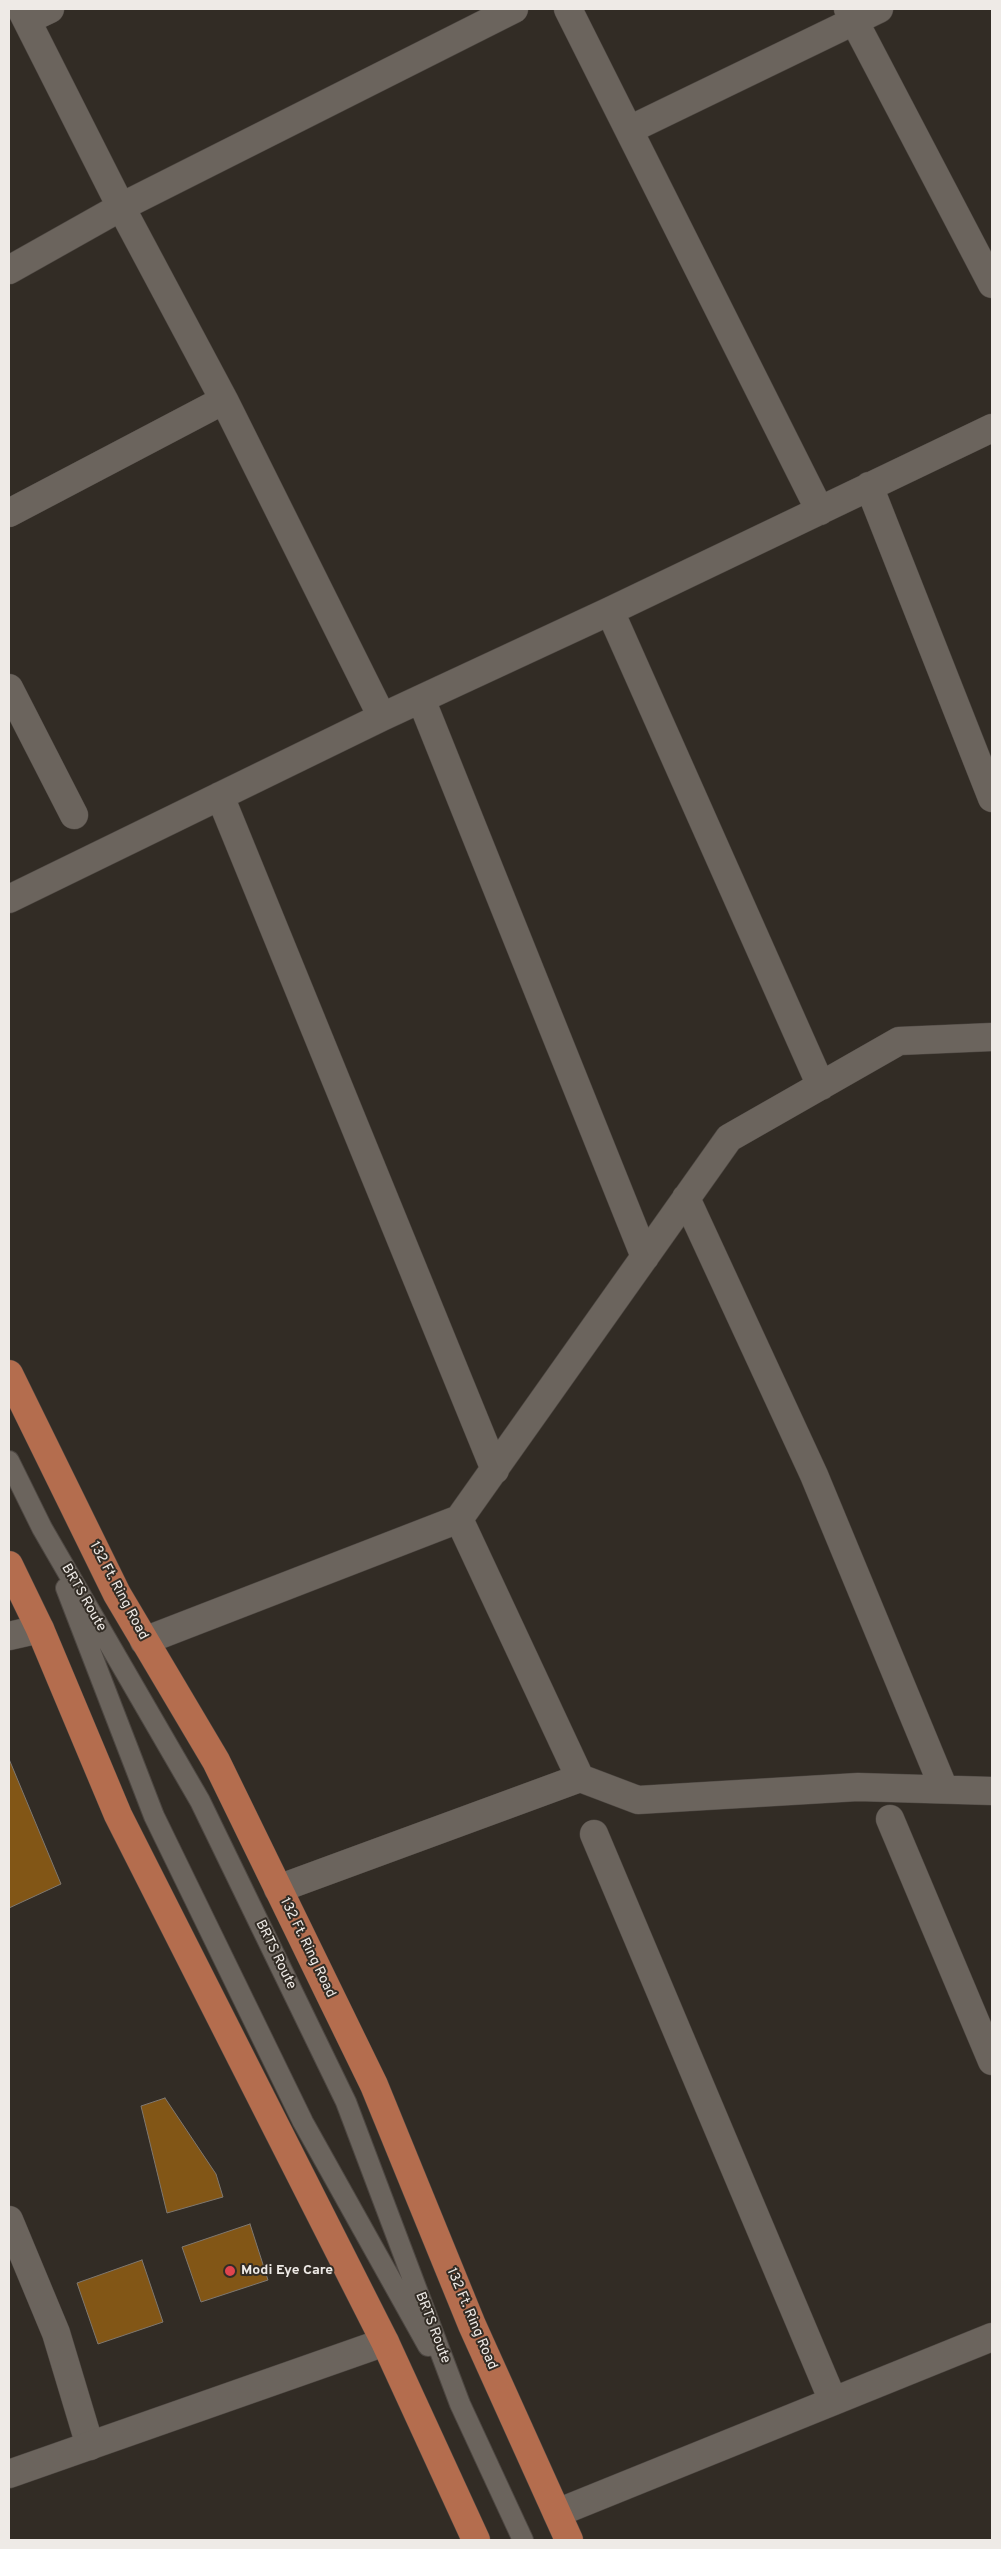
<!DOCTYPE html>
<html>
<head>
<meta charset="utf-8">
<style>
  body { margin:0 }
  #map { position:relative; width:1001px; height:2549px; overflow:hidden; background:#322c25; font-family:Overpass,sans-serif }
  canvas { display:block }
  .frame { position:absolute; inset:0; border:10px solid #eeeae6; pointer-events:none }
</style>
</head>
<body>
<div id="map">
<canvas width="1001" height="2549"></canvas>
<div class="frame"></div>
</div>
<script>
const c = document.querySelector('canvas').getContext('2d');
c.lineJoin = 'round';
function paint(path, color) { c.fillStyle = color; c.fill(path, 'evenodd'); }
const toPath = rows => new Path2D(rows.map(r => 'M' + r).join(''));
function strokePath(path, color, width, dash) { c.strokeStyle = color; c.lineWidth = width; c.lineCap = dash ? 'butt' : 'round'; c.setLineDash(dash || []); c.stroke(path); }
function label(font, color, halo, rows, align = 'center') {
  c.font = font + ' Overpass,sans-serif'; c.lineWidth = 4; c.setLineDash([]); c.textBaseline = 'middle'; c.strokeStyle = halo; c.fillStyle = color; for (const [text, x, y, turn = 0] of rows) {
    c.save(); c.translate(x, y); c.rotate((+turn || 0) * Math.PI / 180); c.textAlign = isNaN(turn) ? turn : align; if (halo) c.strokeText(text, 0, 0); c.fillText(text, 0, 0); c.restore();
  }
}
const building = toPath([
  [9,1759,61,1884,9,1908,9,1759],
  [165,2098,216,2174,223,2197,167,2213,141,2106,165,2098],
  [250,2224,268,2280,201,2302,182,2247,250,2224],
  [142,2260,163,2322,98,2344,77,2283,142,2260]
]);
paint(building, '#825616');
strokePath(building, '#7f7870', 1);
const service = toPath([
  [9,1461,42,1528,200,1801,346,2102,460,2404,523,2540],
  [66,1588,154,1816,303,2122,428,2346]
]);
const minor = toPath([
  [21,9,121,207,224,400,382,717],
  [568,9,820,511],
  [848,9,992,284],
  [27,20,50,9],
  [629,130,879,9],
  [9,270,121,207,514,9],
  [869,486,992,798],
  [9,513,224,400],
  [610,611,821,1086],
  [9,688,74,815],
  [421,699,645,1257],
  [220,796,495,1470],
  [9,899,382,717,610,611,992,428],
  [992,1037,899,1041,729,1138,459,1519,580,1778,638,1800,858,1787,992,1791],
  [686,1198,814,1475,944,1789],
  [9,1636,40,1629],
  [144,1641,459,1519],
  [890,1819,992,2061],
  [594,1834,833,2401],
  [278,1889,580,1778],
  [9,2220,56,2333,90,2446],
  [557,2513,992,2337]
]);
const tertiary = toPath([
  [9,2474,385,2342]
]);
const primary = toPath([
  [9,1374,117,1594,216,1761,374,2085,472,2325,569,2540],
  [9,1565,40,1629,118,1815,385,2342,476,2540]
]);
strokePath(service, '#4d4742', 22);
strokePath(minor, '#4d4742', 29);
strokePath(tertiary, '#4d4742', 29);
strokePath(primary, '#4d4742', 29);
strokePath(service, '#6b645d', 20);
strokePath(minor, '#6b645d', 28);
strokePath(tertiary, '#6b645d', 28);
strokePath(primary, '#b46d4e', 28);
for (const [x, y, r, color] of [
  [230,2271,6,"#e0444e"]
]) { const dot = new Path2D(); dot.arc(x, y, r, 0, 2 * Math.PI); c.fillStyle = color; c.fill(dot); strokePath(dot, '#322c25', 2); }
label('14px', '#eeeae6', '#322c25', [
  ["132 Ft. Ring Road",118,1591,62],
  ["BRTS Route",83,1598,60],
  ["132 Ft. Ring Road",307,1948,64],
  ["BRTS Route",275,1955,64],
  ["132 Ft. Ring Road",471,2319,67],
  ["BRTS Route",432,2328,69]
]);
label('bold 14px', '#eeeae6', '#322c25', [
  ["Modi Eye Care",241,2271]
], 'left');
</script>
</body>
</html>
